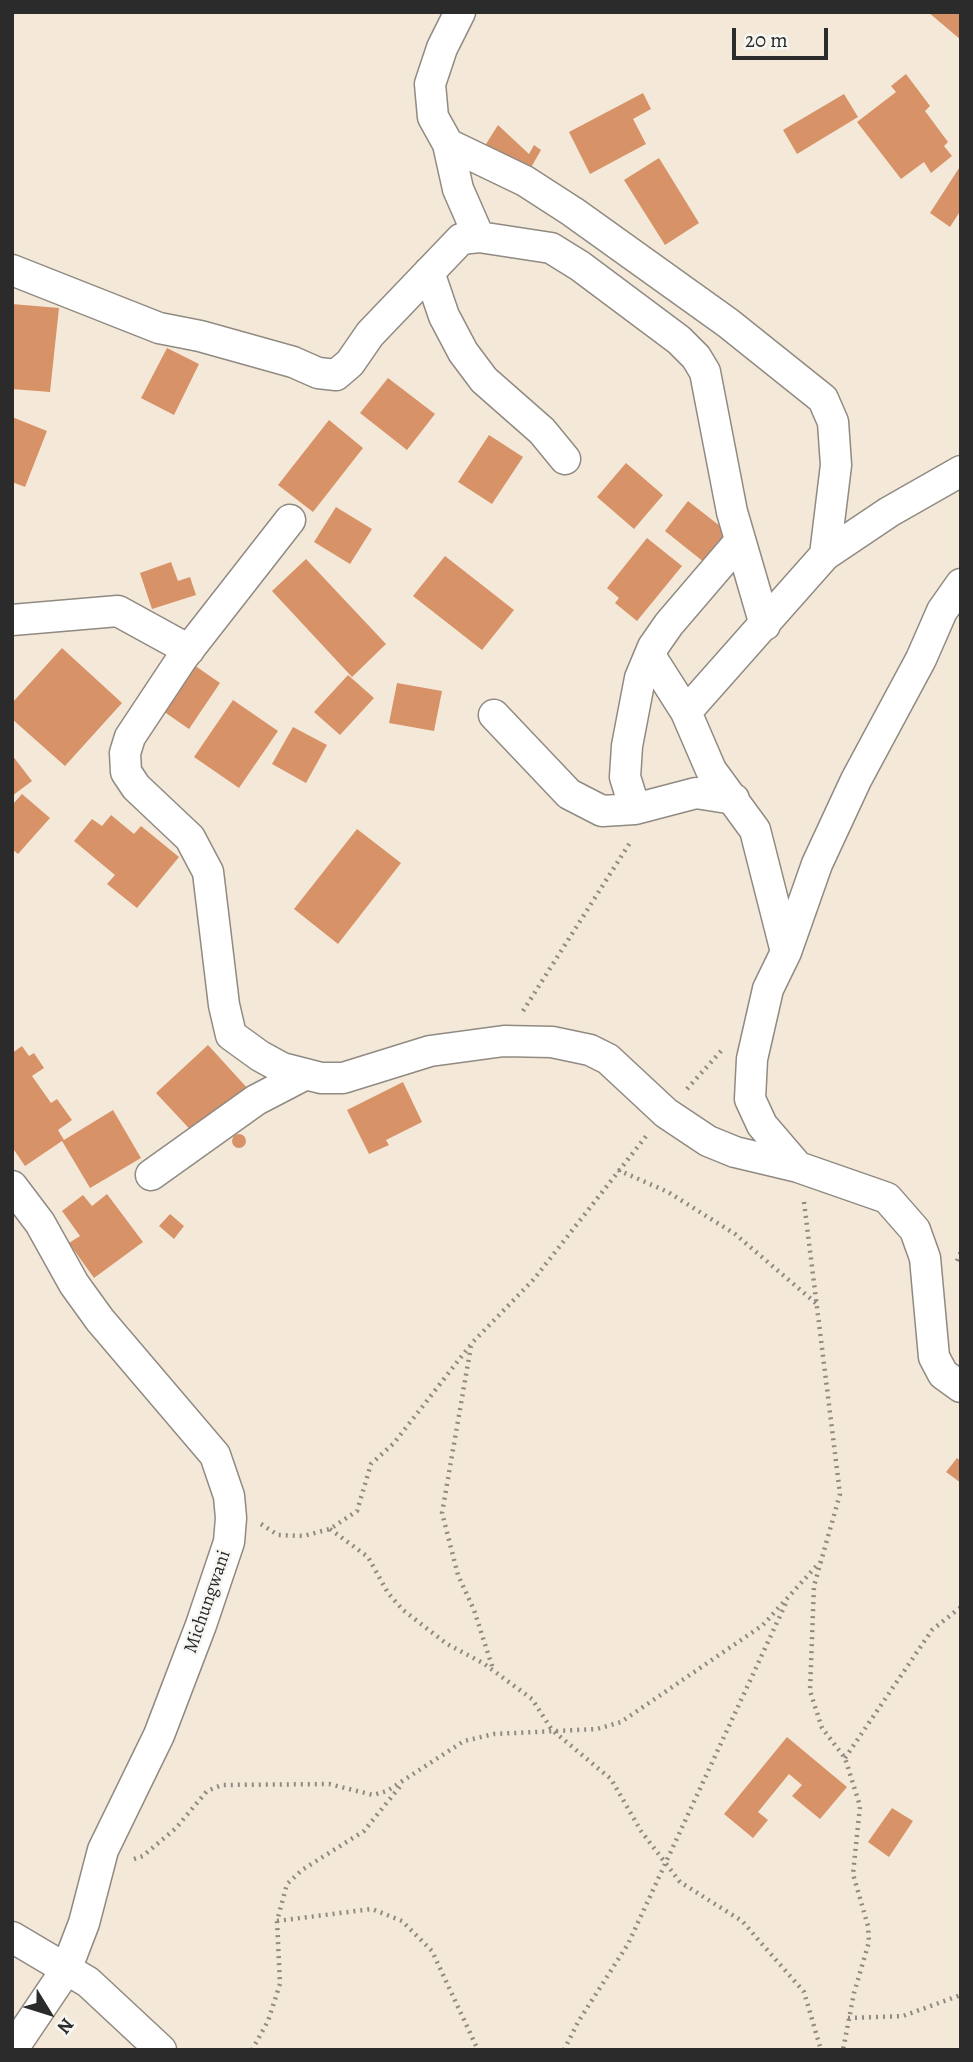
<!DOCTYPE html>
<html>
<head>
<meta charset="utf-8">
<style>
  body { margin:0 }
  #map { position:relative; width:973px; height:2062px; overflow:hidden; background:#f4e9d8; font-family:Alegreya,serif }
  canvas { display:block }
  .frame { position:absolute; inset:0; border:14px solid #2b2b2b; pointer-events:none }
  .north { position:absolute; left:14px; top:1978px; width:70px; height:70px; -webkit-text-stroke:5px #f6f6f2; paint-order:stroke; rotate:128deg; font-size:19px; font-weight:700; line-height:28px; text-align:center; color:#2b2b2b }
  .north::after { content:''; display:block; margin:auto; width:24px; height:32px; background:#2b2b2b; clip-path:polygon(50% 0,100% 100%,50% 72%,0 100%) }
  .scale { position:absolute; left:732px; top:28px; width:96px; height:32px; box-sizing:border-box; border:4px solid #2b2b2b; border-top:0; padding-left:9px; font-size:21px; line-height:24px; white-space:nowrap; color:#2b2b2b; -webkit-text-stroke:5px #f6f6f2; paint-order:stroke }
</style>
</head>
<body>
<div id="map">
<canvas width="973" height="2062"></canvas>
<div class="frame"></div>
<div class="north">N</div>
<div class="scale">20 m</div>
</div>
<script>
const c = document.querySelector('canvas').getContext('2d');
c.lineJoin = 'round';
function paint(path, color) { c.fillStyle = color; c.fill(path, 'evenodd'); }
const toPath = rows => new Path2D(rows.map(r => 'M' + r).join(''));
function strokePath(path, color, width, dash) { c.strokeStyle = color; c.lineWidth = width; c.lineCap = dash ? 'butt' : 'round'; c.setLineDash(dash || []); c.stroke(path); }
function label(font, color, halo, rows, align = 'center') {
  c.font = font + ' Alegreya,serif'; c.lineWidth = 5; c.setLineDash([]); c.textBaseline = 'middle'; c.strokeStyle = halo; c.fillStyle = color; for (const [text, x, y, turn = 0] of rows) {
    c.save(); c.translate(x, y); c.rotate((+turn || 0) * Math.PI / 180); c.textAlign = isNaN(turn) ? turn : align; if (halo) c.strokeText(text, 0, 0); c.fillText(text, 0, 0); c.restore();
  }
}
paint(toPath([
  [928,12,961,12,961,40],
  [906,74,930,106,925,111,948,142,944,146,952,156,931,173,924,162,901,179,857,122,896,92,891,86],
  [643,93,651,109,633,119,646,144,590,174,569,132],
  [844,94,858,117,797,154,783,130],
  [498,125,529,154,534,145,541,150,525,178,481,152],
  [659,158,699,223,665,245,624,180],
  [961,165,961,210,950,227,930,213],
  [12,304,59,308,50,392,12,389],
  [167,348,199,364,174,415,141,398],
  [388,378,435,414,407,450,360,413],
  [12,417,47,431,25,487,12,482],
  [329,420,363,448,313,512,278,485],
  [489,435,523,457,492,504,458,482],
  [626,463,663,495,634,529,597,497],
  [688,501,734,537,710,567,665,531],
  [336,507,372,529,350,564,314,542],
  [647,538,682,566,637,621,615,603,619,598,607,588],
  [445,556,514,610,482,650,413,596],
  [306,559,386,644,352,677,272,591],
  [171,562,178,581,190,577,196,595,152,609,140,573],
  [62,648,122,703,65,766,12,719,12,703],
  [194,665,220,683,189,729,163,711],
  [348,675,374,698,340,735,314,712],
  [397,683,442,691,434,731,389,723],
  [233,700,278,731,239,788,194,757],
  [293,727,327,745,306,783,272,764],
  [12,755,32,781,12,796],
  [22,794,50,818,18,854,12,849,12,805],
  [111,815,134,834,141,826,179,857,137,908,107,884,115,875,74,841,92,819,102,826],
  [357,829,401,863,338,944,294,909],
  [208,1045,250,1091,198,1138,156,1093],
  [22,1046,29,1056,34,1053,44,1068,32,1076,51,1103,57,1099,72,1120,58,1130,64,1140,113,1110,141,1158,90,1188,62,1141,25,1166,12,1147,12,1053],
  [403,1082,422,1122,386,1140,389,1145,369,1154,347,1110],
  '232 1141a7 7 0 1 1 14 0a7 7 0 1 1-14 0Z',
  [107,1194,143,1242,94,1278,69,1243,80,1236,62,1211,83,1195,92,1206],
  [170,1214,184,1226,174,1239,159,1226],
  [957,1458,961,1461,961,1483,946,1472],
  [787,1737,847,1787,820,1819,792,1796,802,1785,789,1774,758,1812,768,1820,753,1838,724,1814],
  [892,1808,913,1821,889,1857,868,1842]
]), '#d89268');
const minor = toPath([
  [460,12,442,48,430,84,433,117,448,144,525,181,573,212,728,323,823,399,833,422,836,465,825,555],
  [448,144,458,189,479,237],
  [12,270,159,328,200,336,293,362,318,373,336,375,350,363,370,334,461,239,479,237,551,248,580,266,679,340,696,357,705,372,732,512,765,625],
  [429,272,444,316,463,352,484,380,542,431,565,459],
  [290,520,183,657,130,737,125,753,126,772,136,787,190,838,208,872,224,1005,231,1035,260,1056,282,1068,321,1078,343,1078,430,1051,504,1041,552,1042,590,1050,608,1059,666,1113,708,1141,735,1152,798,1167,887,1198,915,1230,925,1258,934,1357,943,1374,961,1387],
  [740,541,669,624,653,647,651,657,686,712,711,770,755,830,786,952],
  [12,620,118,611,189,650],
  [686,712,825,555,889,512,961,471],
  [494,715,569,794,602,811,635,809,696,793,734,799],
  [635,809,625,777,627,746,640,678,653,647],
  [798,1167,762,1125,750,1099,752,1059,768,989,786,952,817,864,856,780,921,659,942,611,961,584],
  [151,1175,256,1100,306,1074],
  [12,1186,40,1223,74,1284,100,1320,215,1455,229,1496,231,1518,229,1542,201,1625,159,1735,103,1850,84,1923,66,1970,12,2050],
  [12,1937,88,1982,161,2050]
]);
strokePath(minor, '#908a82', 33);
strokePath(toPath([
  [523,1011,631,841],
  [687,1089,721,1051],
  [618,1170,668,1192,735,1234,818,1305],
  [804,1202,840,1494,814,1586,810,1691,822,1728,845,1758,860,1806,853,1874,868,1926,869,1942,854,1993,843,2050],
  [957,1261,961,1252],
  [471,1346,442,1513,458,1575,474,1610,493,1669],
  [261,1524,278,1535,303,1536,330,1529,357,1511,371,1464,394,1443,472,1343,534,1279,647,1135],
  [330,1529,368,1557,388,1593,403,1610,447,1644,483,1663,532,1699,552,1730,611,1779,641,1831,680,1882,742,1921,804,1992,821,2050],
  [845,1758,932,1630,961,1607],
  [134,1859,143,1856,176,1828,207,1791,222,1785,329,1784,373,1795,387,1791,464,1741,494,1734,597,1729,621,1722,763,1625,820,1562],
  [277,1921,372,1909,402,1921,432,1951,478,2050],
  [848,2018,903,2016,961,1995],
  [252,2050,268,2021,280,1984,277,1921,287,1884,302,1870,364,1831,402,1784],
  [564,2050,578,2022,628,1944,786,1603]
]), '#908a82', 4.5, [2, 5]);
strokePath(minor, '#fff', 30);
label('19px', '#2b2b2b', '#f6f6f2', [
  ["Michungwani",208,1602,-71]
]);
</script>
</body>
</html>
